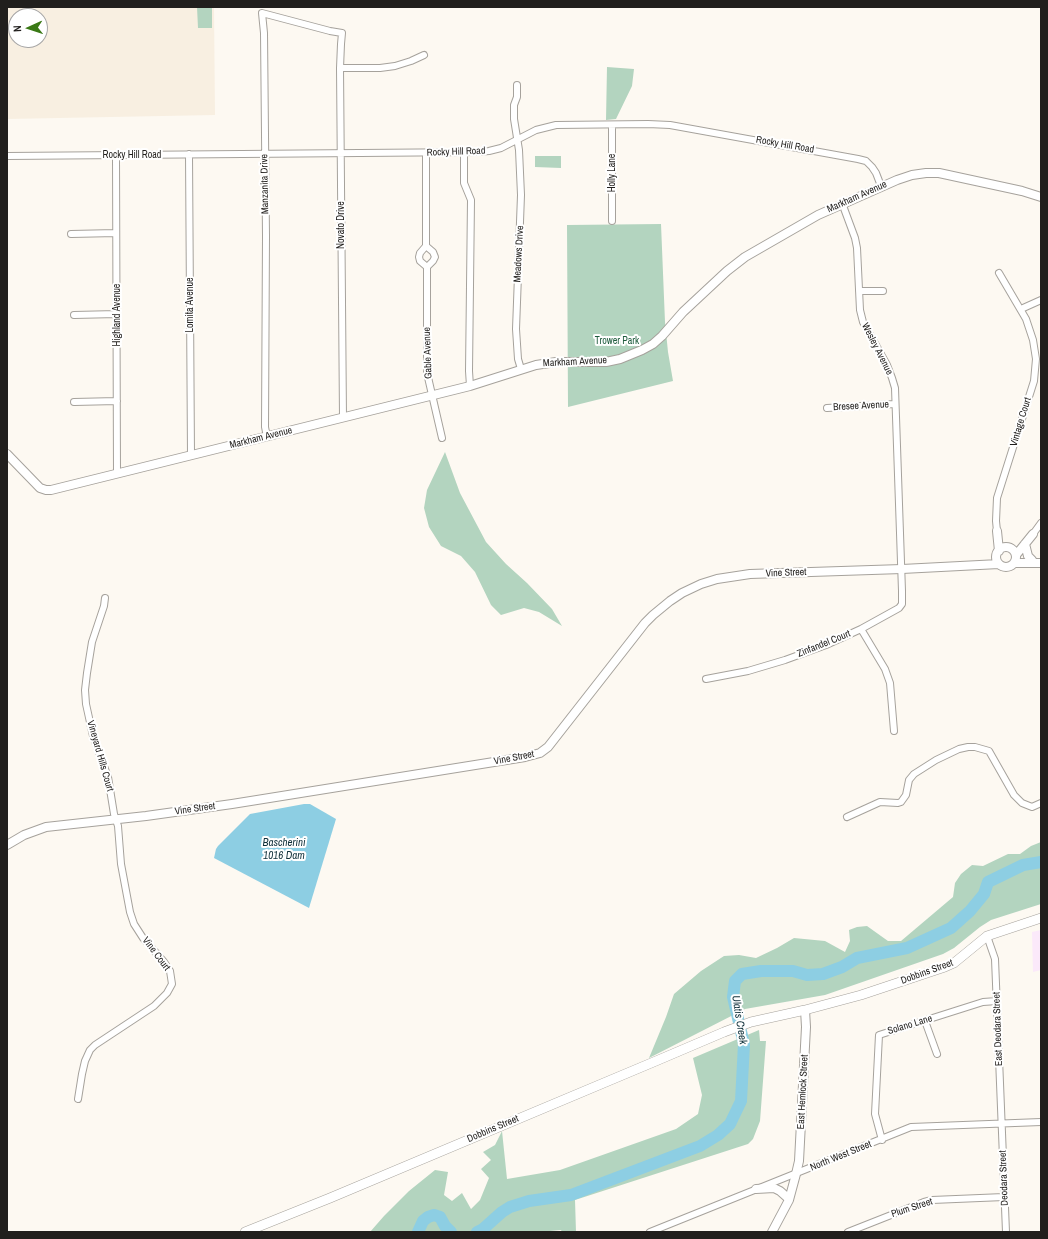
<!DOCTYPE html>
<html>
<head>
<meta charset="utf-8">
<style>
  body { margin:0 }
  #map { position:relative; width:1048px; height:1239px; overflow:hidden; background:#fdf9f2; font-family:"Archivo Narrow",sans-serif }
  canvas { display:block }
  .frame { position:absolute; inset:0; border:8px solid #211f1d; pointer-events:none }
  .north { position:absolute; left:8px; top:8px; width:40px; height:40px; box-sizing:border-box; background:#fff; border:1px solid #a6a5a5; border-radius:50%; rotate:267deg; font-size:11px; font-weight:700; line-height:16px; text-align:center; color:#211f1d }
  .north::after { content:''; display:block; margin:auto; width:14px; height:18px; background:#3a7915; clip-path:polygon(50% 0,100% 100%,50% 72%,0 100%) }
</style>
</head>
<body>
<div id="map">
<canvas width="1048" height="1239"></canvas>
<div class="frame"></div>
<div class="north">N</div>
</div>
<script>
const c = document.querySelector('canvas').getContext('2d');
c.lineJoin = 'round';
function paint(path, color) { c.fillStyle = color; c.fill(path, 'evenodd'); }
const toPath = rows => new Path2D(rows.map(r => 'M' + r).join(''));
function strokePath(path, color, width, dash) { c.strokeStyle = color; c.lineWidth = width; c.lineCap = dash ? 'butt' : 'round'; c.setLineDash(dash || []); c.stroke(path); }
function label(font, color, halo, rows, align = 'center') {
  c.font = font + ' "Archivo Narrow",sans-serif'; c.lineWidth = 4; c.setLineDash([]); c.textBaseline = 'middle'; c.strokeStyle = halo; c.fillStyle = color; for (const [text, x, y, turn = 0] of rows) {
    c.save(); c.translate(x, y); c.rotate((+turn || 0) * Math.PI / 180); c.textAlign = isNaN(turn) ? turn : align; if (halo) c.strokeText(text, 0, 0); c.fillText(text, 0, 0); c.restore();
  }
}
paint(toPath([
  [1041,930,1041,970,1033,972,1032,932]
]), '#fbe9fa');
paint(toPath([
  [7,7,214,7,215,115,7,119],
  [16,16,40,16,40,40,16,40]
]), '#f8efe1');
paint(toPath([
  [197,7,212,7,212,28,198,28],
  [607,67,634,69,632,86,616,119,606,120],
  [535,156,561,156,561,168,535,167],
  [661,224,665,322,668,352,673,381,568,407,567,225],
  [445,452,460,493,486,542,506,564,527,583,552,609,562,626,539,612,524,608,501,615,491,605,475,572,461,556,441,546,429,527,424,508,427,490],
  [1041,842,1041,904,991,920,980,927,954,948,943,954,825,995,745,1009,649,1058,666,1017,674,994,701,971,724,956,739,955,756,958,777,948,794,938,825,941,845,952,850,941,849,930,857,927,867,926,888,941,901,941,953,897,955,883,961,874,972,865,983,866,1008,854,1020,854,1031,846],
  [759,1030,760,1041,766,1041,760,1121,753,1139,748,1144,575,1200,576,1232,562,1232,561,1230,539,1232,370,1232,384,1216,409,1191,435,1170,448,1172,444,1195,452,1201,462,1193,471,1209,480,1200,489,1178,481,1169,491,1160,483,1152,495,1145,502,1131,507,1179,560,1170,676,1129,698,1114,702,1095,693,1058]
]), '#b3d4bf');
paint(toPath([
  [304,804,310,804,336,819,309,908,214,858,216,849,218,846,250,814]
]), '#8dcee3');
strokePath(toPath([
  [418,1232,423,1221,428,1217,434,1215,440,1217,445,1226,451,1232],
  [477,1232,483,1229,502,1212,510,1207,529,1201,571,1195,700,1146,718,1135,730,1124,741,1101,744,1044,733,997,735,981,742,974,761,971,793,971,807,975,823,974,842,967,857,958,907,948,951,928,970,911,984,894,988,882,1023,865,1041,862]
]), '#8dcee3', 12);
const minor = toPath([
  [340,68,380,68,395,66,411,61,424,55],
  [517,85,517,97,514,105,514,119,519,150,521,195,516,329,518,359,521,369],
  [612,125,612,221],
  [464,152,464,183,471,200,469,371,470,386],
  [426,153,426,246,420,253,419,257,420,261,427,267],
  [189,154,191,455],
  [116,155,117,474],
  [7,156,477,152,489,151,501,148,536,130,556,125,648,124,670,125,858,159,866,161,872,167,876,173,881,186],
  [71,234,116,233],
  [426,246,433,252,435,257,433,261,427,267,427,373,442,438],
  [859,291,883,291],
  [1021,309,1041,300],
  [74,315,117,314],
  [74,402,117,401],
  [827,408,895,404],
  [267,437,265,427,266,236,264,33,262,13,330,31,342,33,341,44,340,68,343,417],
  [997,531,996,521,997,498,1034,381,1036,359,1033,340,1026,319,999,273],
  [1033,534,1041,523],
  [861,629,885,669,890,683,894,731],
  [706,679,748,671,785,660,826,645,861,629,899,608,902,604,902,591,895,388,892,378,887,365,863,322,860,310,857,248,855,238,842,203],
  [847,817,880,802,898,803,901,802,906,795,909,780,914,774,936,760,959,749,968,747,975,747,989,751,1014,795,1022,803,1032,807,1041,803],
  [987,936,995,959,1006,1232],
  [925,1021,937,1054],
  [78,1099,82,1074,85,1061,90,1050,95,1045,154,1006,167,993,172,984,170,971,164,962,143,938,134,924,130,912,121,864,118,826,114,814,108,777,93,736,86,704,85,690,87,673,92,642,104,606,105,598],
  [882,1140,875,1114,879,1035,983,1002,997,1001],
  [650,1232,911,1127,1041,1122],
  [848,1232,924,1202,932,1200,1004,1197]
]);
const tertiary = toPath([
  [7,454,40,488,46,490,51,490,470,386,536,365,556,362,606,362,620,359,642,350,653,344,662,336,683,312,727,271,745,257,818,215,897,180,912,175,926,173,939,173,1022,191,1041,197],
  [997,531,999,551],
  [1025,544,1028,556,1032,560],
  '996 557a10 10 0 1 1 20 0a10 10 0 1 1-20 0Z',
  [1016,555,1033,534],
  [1014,563,1041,563],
  [7,845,24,835,46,827,146,816,232,804,525,757,540,753,548,747,645,623,653,615,670,601,682,593,701,584,717,579,750,574,902,569,999,564],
  [756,1189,774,1188,780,1191,789,1199],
  [772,1232,789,1200,796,1174,799,1161,806,1027,805,1010]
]);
const secondary = toPath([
  [245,1232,330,1198,656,1061,724,1032,751,1022,805,1010,861,995,945,967,954,963,987,936,1041,918]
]);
strokePath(minor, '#a6a29c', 8);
strokePath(tertiary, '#a6a29c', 10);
strokePath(secondary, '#a6a29c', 10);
strokePath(minor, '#fff', 6);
strokePath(tertiary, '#fff', 8);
strokePath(secondary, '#fff', 9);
label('10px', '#211f1d', '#fff', [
  ["Rocky Hill Road",785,145,10],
  ["Rocky Hill Road",456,152,-2],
  ["Rocky Hill Road",132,155],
  ["Holly Lane",612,173,-90],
  ["Manzanita Drive",265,184,-91],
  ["Markham Avenue",857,197,-24],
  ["Novato Drive",341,225,-90],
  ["Meadows Drive",519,254,-87],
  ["Lomita Avenue",190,305,-90],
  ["Highland Avenue",117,315,-90],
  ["Wesley Avenue",877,349,63],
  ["Gable Avenue",428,353,-92],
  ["Markham Avenue",575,362,-3],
  ["Bresee Avenue",861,406,-3],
  ["Vintage Court",1021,422,-73],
  ["Markham Avenue",261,438,-14],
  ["Vine Street",786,573,-2],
  ["Zinfandel Court",824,644,-22],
  ["Vineyard Hills Court",100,756,74],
  ["Vine Street",514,758,-11],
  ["Vine Street",195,809,-8],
  ["Vine Court",156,954,53],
  ["Dobbins Street",927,972,-20],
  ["Solano Lane",910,1025,-17],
  ["East Deodara Street",998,1029,-92],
  ["East Hemlock Street",803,1092,-87],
  ["Dobbins Street",493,1129,-23],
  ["North West Street",841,1156,-22],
  ["Deodara Street",1004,1178,-92],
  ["Plum Street",912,1208,-18]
]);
label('10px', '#1d5b3c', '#fff', [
  ["Trower Park",617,341]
]);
label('italic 11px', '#0f2f39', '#fff', [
  ["Bascherini",284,843],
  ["1016 Dam",284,856],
  ["Ulatis Creek",739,1020,81]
]);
</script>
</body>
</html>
